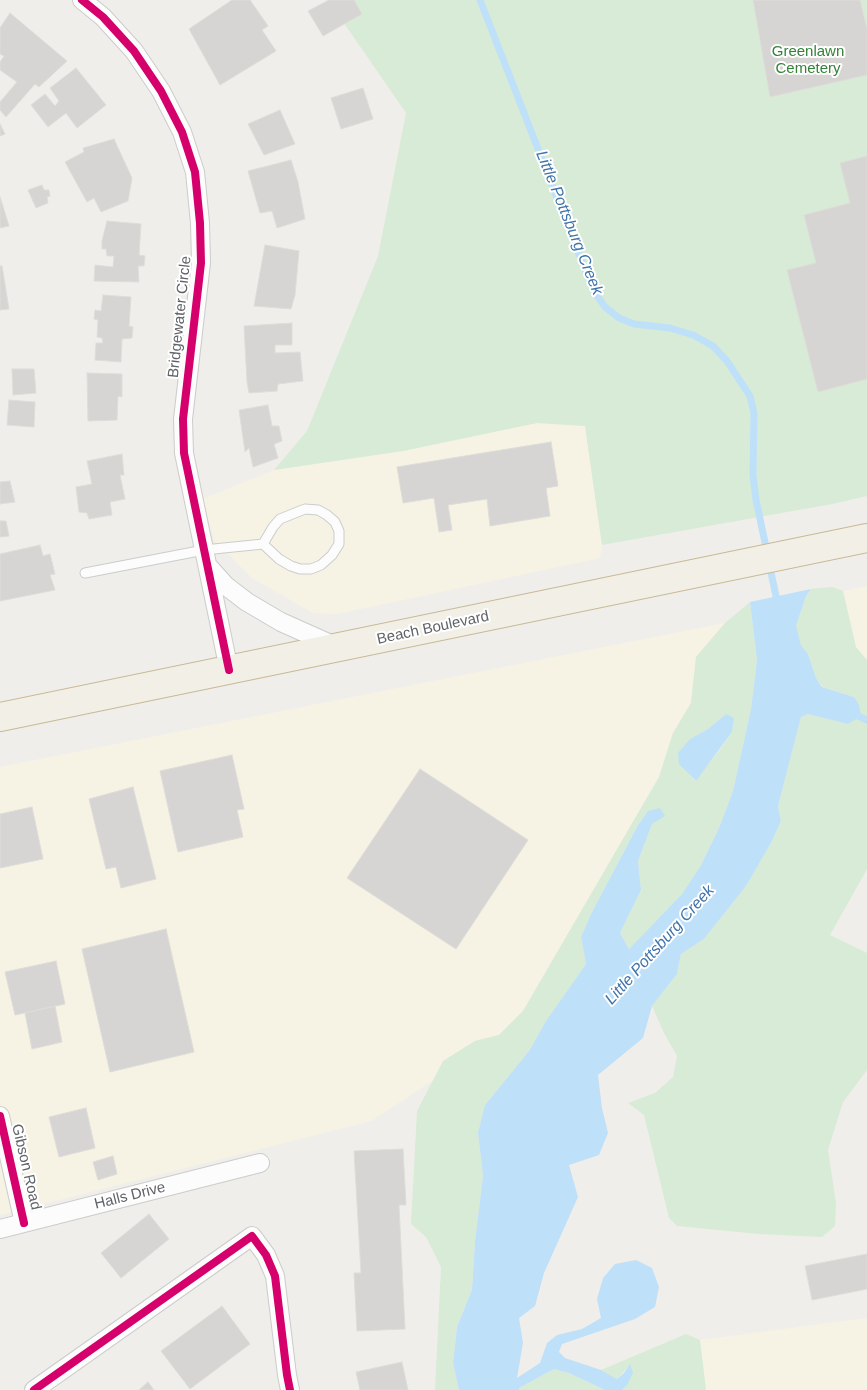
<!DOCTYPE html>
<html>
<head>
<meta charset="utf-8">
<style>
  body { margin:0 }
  canvas { display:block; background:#efeeea }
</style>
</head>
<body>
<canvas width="867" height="1390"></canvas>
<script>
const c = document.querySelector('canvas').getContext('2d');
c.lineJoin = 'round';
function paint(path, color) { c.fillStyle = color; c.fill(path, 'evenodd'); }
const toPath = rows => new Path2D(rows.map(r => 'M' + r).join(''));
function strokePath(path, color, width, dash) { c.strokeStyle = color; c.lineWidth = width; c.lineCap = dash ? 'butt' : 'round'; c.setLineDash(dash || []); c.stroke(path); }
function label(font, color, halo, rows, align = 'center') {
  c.font = font + ' Arial,sans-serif'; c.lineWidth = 4; c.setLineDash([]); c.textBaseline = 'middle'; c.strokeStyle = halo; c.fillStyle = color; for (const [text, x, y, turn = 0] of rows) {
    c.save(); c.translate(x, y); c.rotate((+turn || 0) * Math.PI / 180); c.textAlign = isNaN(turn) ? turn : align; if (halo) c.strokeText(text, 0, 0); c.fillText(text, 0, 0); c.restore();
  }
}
paint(toPath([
  [537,423,585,426,602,545,600,558,337,614,313,613,252,578,214,540,203,499,274,470,403,451],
  [867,586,867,660,856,648,843,591],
  [725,623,696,657,691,703,673,733,659,777,523,1011,499,1035,475,1041,443,1061,434,1080,371,1121,0,1215,0,767],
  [867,1318,867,1390,706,1390,700,1340]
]), '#f7f3e4');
paint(toPath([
  [328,0,867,0,867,496,832,504,602,545,585,426,537,423,403,451,274,470,307,431,378,256,406,113],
  [832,587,843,591,856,647,867,660,867,869,830,935,867,953,867,1070,843,1102,828,1150,836,1203,835,1226,822,1237,759,1234,677,1226,669,1218,644,1115,628,1103,655,1093,673,1077,677,1056,664,1033,652,1006,677,974,681,954,704,939,746,886,771,843,781,821,778,806,801,717,808,714,848,724,854,697,823,687,816,678,808,654,801,645,797,634,796,626,806,596,811,589],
  [750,602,757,660,751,709,733,791,719,828,700,867,682,894,629,949,620,933,641,890,638,861,652,824,637,827,591,914,581,937,586,964,546,1021,529,1051,485,1105,478,1133,483,1176,475,1241,472,1290,457,1327,453,1363,459,1390,435,1390,441,1267,426,1237,411,1224,417,1111,443,1061,475,1041,499,1035,523,1011,659,777,673,733,691,703,696,657,725,623],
  [726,714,732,732,719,751,695,781,688,773,690,739,708,729],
  [686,1334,700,1340,706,1390,622,1390,627,1385,630,1365,617,1379,601,1370],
  [554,1369,569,1373,605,1390,519,1390,519,1388]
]), '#d8ebd6');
paint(toPath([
  [811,589,806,596,796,626,801,645,808,654,816,678,822,687,854,697,859,705,861,716,848,724,808,714,801,717,778,806,781,821,771,843,746,886,704,939,681,954,677,974,652,1006,643,1038,598,1075,602,1108,608,1133,599,1155,569,1165,578,1197,544,1273,535,1306,519,1318,523,1343,517,1378,540,1363,547,1343,557,1335,582,1329,601,1318,597,1299,603,1278,615,1264,636,1260,652,1268,659,1287,655,1307,635,1319,562,1344,559,1352,565,1358,601,1370,617,1379,624,1373,630,1364,633,1373,627,1385,622,1390,605,1390,569,1373,554,1369,519,1388,519,1390,459,1390,453,1363,457,1327,472,1290,475,1241,483,1176,478,1133,485,1105,529,1051,546,1021,586,964,581,937,591,914,637,827,648,811,660,808,665,816,652,824,638,861,641,890,620,933,629,949,682,894,700,867,719,828,733,791,751,709,757,660,750,602],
  [726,714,734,718,732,732,696,781,679,764,678,753,690,739,708,729]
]), '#bfe0f9');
strokePath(toPath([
  [480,0,593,290,605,307,619,318,634,324,670,328,693,335,713,346,727,361,750,396,754,413,753,475,756,500,767,552],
  [769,563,776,596],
  [854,714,867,720]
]), '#bfe0f9', 7);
const building = toPath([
  [232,0,250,0,268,26,262,30,276,51,220,85,189,29,232,0],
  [329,0,354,0,362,14,323,36,308,11,329,0],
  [753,0,860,0,867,29,867,75,770,97,753,0],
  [10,13,67,61,39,87,35,84,6,117,0,110,0,102,17,82,0,70,0,62,4,56,0,54,0,28,10,13],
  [76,68,106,105,77,128,66,113,48,127,31,105,45,94,55,106,59,101,50,88,76,68],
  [363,88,373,119,341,129,331,98,363,88],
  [280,110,295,144,264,155,248,124,280,110],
  [0,124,5,134,0,136,0,124],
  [114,139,132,178,128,201,101,212,94,198,87,202,65,162,84,152,83,148,114,139],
  [867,156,867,379,818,392,787,270,816,263,804,215,850,203,840,163,867,156],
  [291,160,298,182,305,219,277,228,272,211,260,213,248,171,291,160],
  [42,185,44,190,49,190,50,196,47,197,48,203,36,208,28,190,42,185],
  [0,197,9,226,0,228,0,197],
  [107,221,141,224,139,255,145,256,144,266,138,266,139,282,94,281,95,265,113,267,114,256,107,256,106,249,102,249,102,241,107,221],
  [265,245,299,251,295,295,291,309,254,306,265,245],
  [0,266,2,266,9,309,0,310,0,266],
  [103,295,131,297,129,326,133,327,132,338,122,339,121,362,95,360,96,343,103,343,102,338,97,337,98,320,94,319,95,310,101,311,103,295],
  [292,323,292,345,275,345,275,353,300,352,303,381,278,384,277,391,249,393,247,382,244,326,292,323],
  [12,369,34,369,36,393,13,395,12,369],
  [87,373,122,374,122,397,118,396,117,420,88,421,87,373],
  [9,400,35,402,34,427,7,425,9,400],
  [268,405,272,426,279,426,282,441,274,444,278,458,253,467,249,448,245,452,239,410,268,405],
  [551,442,558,486,546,488,550,516,490,526,487,499,448,505,452,530,439,532,434,498,403,503,397,467,551,442],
  [122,454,124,475,120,475,125,499,110,502,112,515,89,519,87,513,79,512,76,487,92,484,87,461,122,454],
  [10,481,15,502,0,504,0,482,10,481],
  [0,521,6,521,9,536,0,537,0,521],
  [40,545,43,556,50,554,55,574,50,575,55,590,0,601,0,554,40,545],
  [232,755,244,809,237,810,243,837,178,852,160,771,232,755],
  [420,769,528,840,456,949,347,878,420,769],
  [133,787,156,879,121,888,116,867,106,869,89,799,133,787],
  [32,807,43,859,0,868,0,814,32,807],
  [166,929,194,1052,110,1072,82,949,166,929],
  [56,961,65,1004,15,1015,5,972,56,961],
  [55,1006,62,1042,32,1049,25,1013,55,1006],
  [86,1108,95,1148,59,1157,49,1117,86,1108],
  [403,1149,406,1205,399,1205,405,1329,357,1331,354,1273,361,1273,354,1151,403,1149],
  [113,1156,117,1174,98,1180,93,1162,113,1156],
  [149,1214,169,1239,121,1278,101,1253,149,1214],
  [867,1254,867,1289,812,1300,805,1266,867,1254],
  [222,1306,250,1344,190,1389,161,1351,222,1306],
  [402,1362,408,1390,360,1390,356,1372,402,1362],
  [148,1382,154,1390,139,1390,148,1382]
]);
paint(building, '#d6d5d3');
strokePath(building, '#deddd9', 1);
const service = toPath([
  [85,573,204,550,263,544,279,559,291,566,300,569,311,569,321,565,332,555,339,544,339,531,335,522,327,515,318,510,305,509,280,519,273,527,263,544]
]);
const minor = toPath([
  [82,0,103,17,134,51,161,91,182,132,195,172,200,223,201,263,183,419,184,453,229,670],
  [208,566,226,586,247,602,281,622,337,647],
  [0,1116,24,1223],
  [0,1229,260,1163],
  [34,1390,252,1236,266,1255,275,1276,287,1375,290,1390]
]);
const trunk = toPath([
  [0,717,867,538]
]);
strokePath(service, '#cbcccc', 11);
strokePath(minor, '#cbcccc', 20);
strokePath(trunk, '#c8b996', 30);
strokePath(service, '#fdfcfc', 9);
strokePath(minor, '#fdfcfc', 18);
strokePath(trunk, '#f2f0e6', 28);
strokePath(toPath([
  [82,0,103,17,134,51,161,91,182,132,195,172,200,223,201,263,183,419,184,453,229,670],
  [0,1116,24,1223],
  [34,1390,252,1236,266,1255,275,1276,287,1375,290,1390]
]), '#d6006c', 8);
label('15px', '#348238', '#fff', [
  ["Greenlawn",808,52],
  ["Cemetery",808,69]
]);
label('15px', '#5f6368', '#fff', [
  ["Bridgewater Circle",180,317,-84],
  ["Beach Boulevard",433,628,-12],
  ["Gibson Road",26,1167,77],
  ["Halls Drive",130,1196,-14]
]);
label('italic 16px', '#4174aa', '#fff', [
  ["Little Pottsburg Creek",569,223,68],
  ["Little Pottsburg Creek",660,945,-48]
]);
</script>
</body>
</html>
